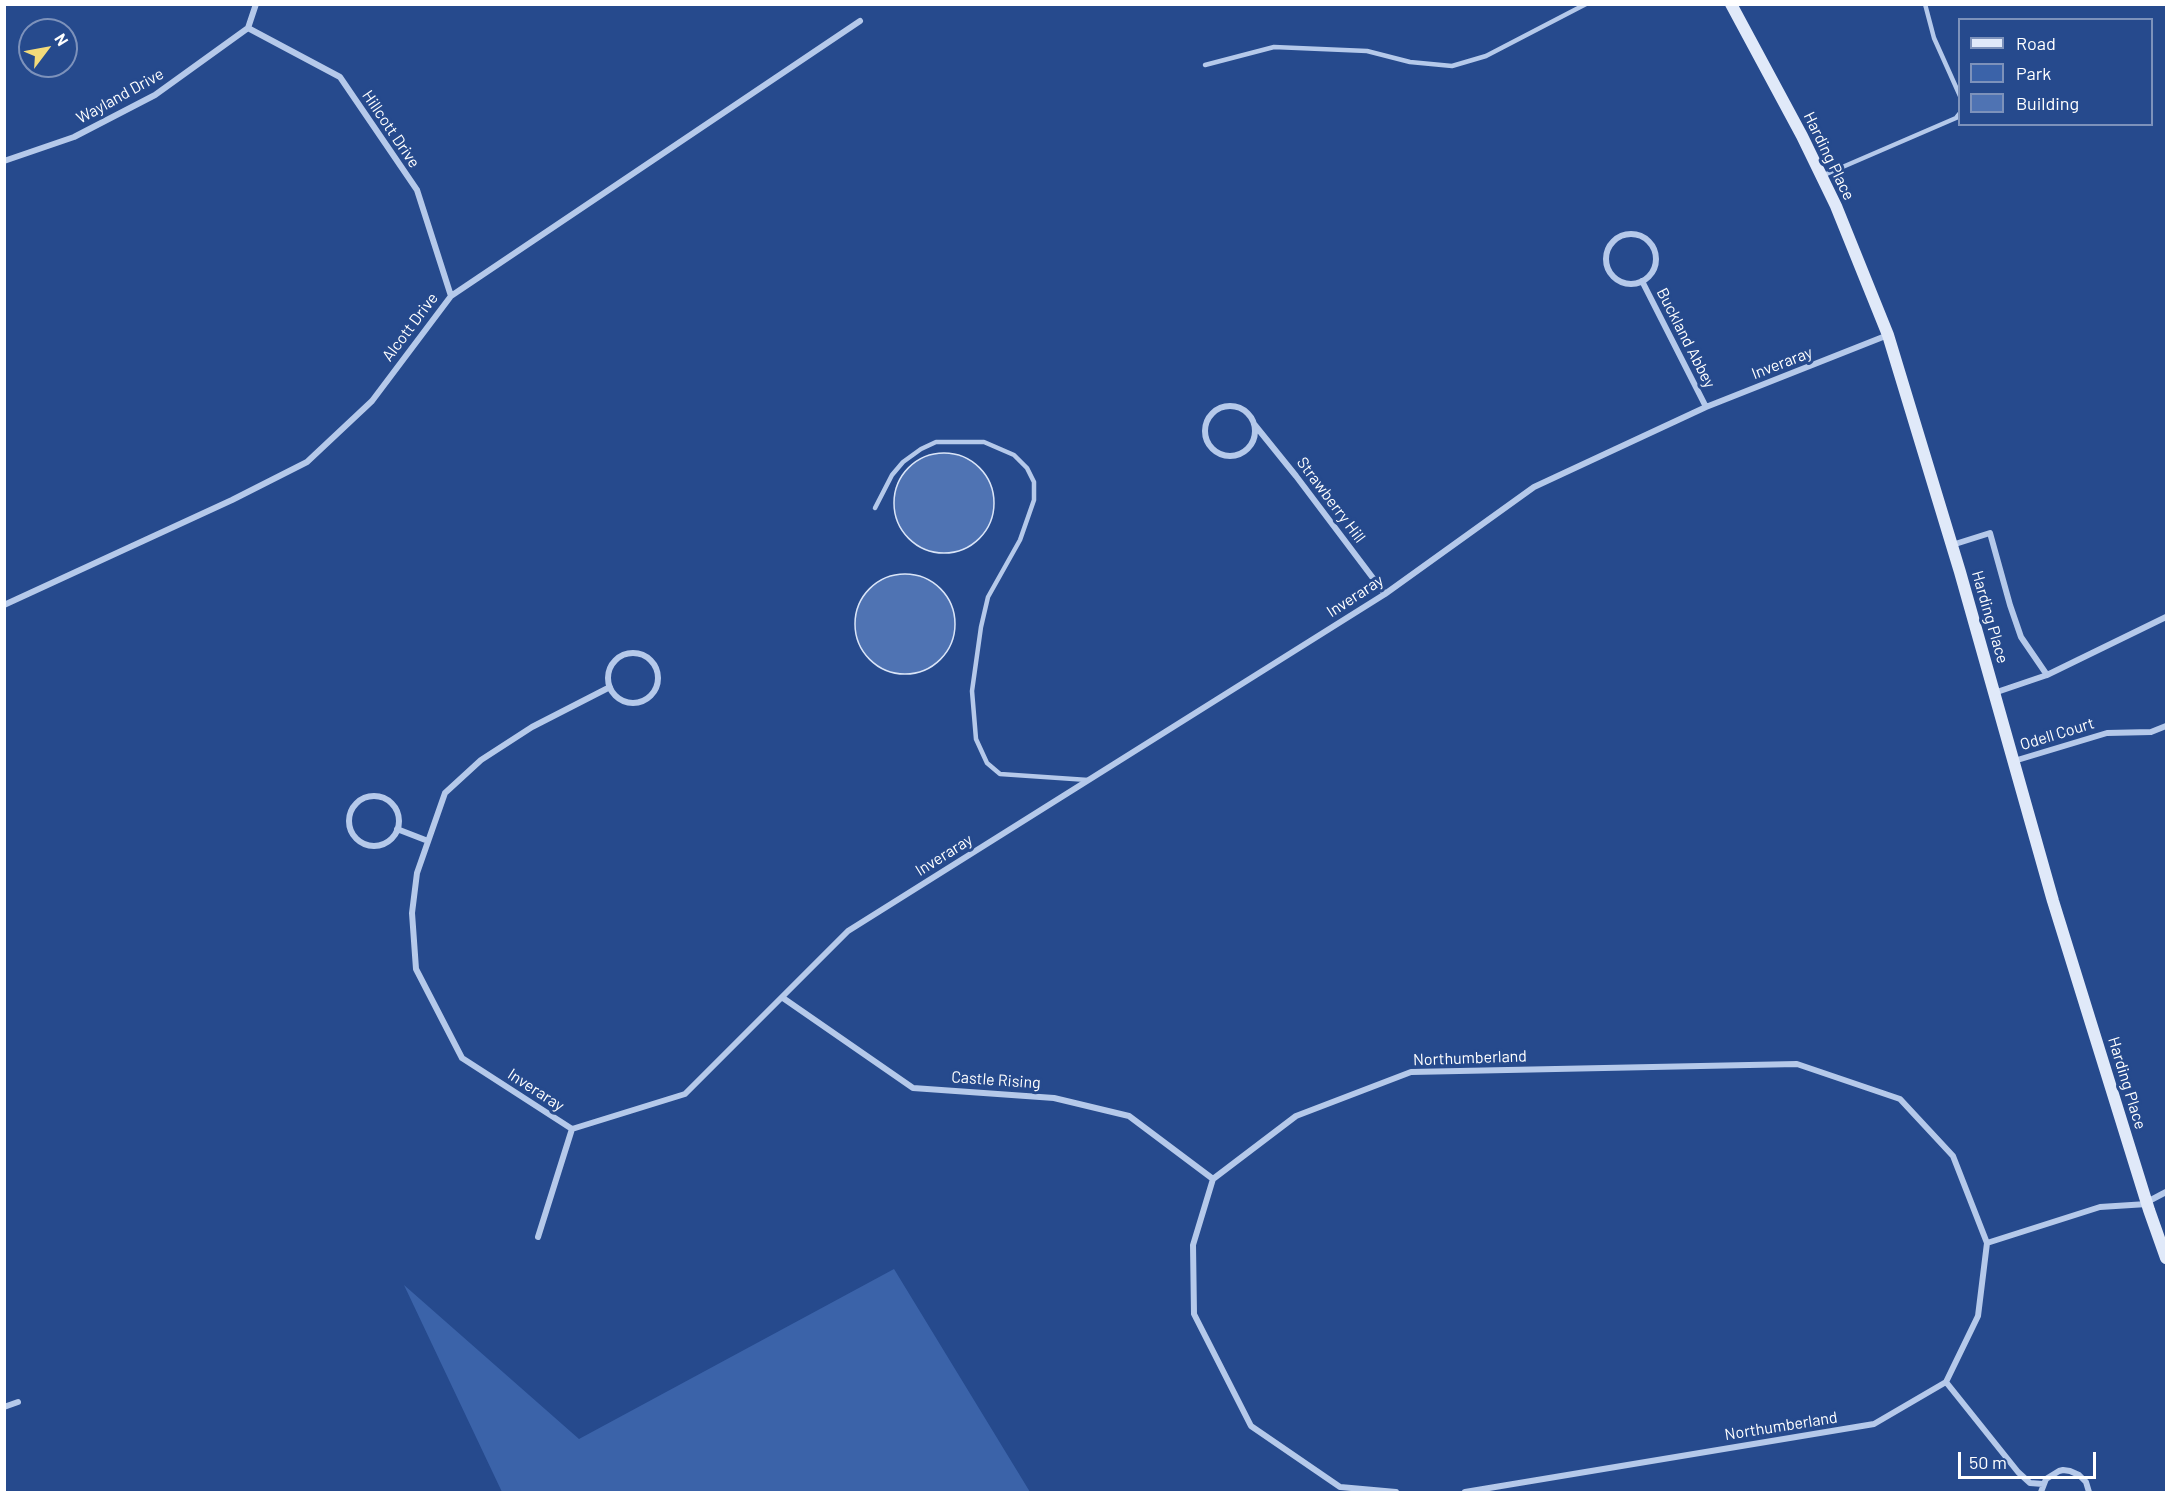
<!DOCTYPE html>
<html>
<head>
<meta charset="utf-8">
<style>
  body { margin:0 }
  #map { position:relative; width:2171px; height:1497px; overflow:hidden; background:#264a8d; font-family:Barlow,sans-serif }
  canvas { display:block }
  .frame { position:absolute; inset:0; border:6px solid #fff; pointer-events:none }
  .legend { position:absolute; left:1958px; top:18px; width:195px; height:108px; box-sizing:border-box; background:#264a8d; border:2px solid #7d92bb; margin:0; padding:8px 10px; list-style:none; font-size:18px; color:#fff }
  .legend li { display:flex; align-items:center; gap:12px; height:30px }
  .legend b { width:30px; border:2px solid #7d92bb }
  .north { position:absolute; left:18px; top:18px; width:60px; height:60px; box-sizing:border-box; background:#264a8d; border:2px solid #7d92bb; border-radius:50%; rotate:58deg; font-size:16px; font-weight:700; line-height:24px; text-align:center; color:#fff }
  .north::after { content:''; display:block; margin:auto; width:21px; height:27px; background:#f3db7a; clip-path:polygon(50% 0,100% 100%,50% 72%,0 100%) }
  .scale { position:absolute; left:1958px; top:1452px; width:138px; height:27px; box-sizing:border-box; border:3px solid #fff; border-top:0; padding-left:8px; font-size:18px; line-height:21px; white-space:nowrap; color:#fff; -webkit-text-stroke:4px #264a8d; paint-order:stroke }
</style>
</head>
<body>
<div id="map">
<canvas width="2171" height="1497"></canvas>
<div class="frame"></div>
<ul class="legend">
<li><b style="height:8px;background:#e0e9f9"></b>Road</li>
<li><b style="height:16px;background:#3b63a9"></b>Park</li>
<li><b style="height:16px;background:#4f73b3"></b>Building</li>
</ul>
<div class="north">N</div>
<div class="scale">50 m</div>
</div>
<script>
const c = document.querySelector('canvas').getContext('2d');
c.lineJoin = 'round';
function paint(path, color) { c.fillStyle = color; c.fill(path, 'evenodd'); }
const toPath = rows => new Path2D(rows.map(r => 'M' + r).join(''));
function strokePath(path, color, width, dash) { c.strokeStyle = color; c.lineWidth = width; c.lineCap = dash ? 'butt' : 'round'; c.setLineDash(dash || []); c.stroke(path); }
function label(font, color, halo, rows, align = 'center') {
  c.font = font + ' Barlow,sans-serif'; c.lineWidth = 6; c.setLineDash([]); c.textBaseline = 'middle'; c.strokeStyle = halo; c.fillStyle = color; for (const [text, x, y, turn = 0] of rows) {
    c.save(); c.translate(x, y); c.rotate((+turn || 0) * Math.PI / 180); c.textAlign = isNaN(turn) ? turn : align; if (halo) c.strokeText(text, 0, 0); c.fillText(text, 0, 0); c.restore();
  }
}
paint(toPath([
  [894,1269,1030,1492,502,1492,404,1285,579,1439]
]), '#3b63a9');
const building = toPath([
  '894 503a50 50 0 1 1 100 0a50 50 0 1 1-100 0Z',
  '855 624a50 50 0 1 1 100 0a50 50 0 1 1-100 0Z'
]);
paint(building, '#4f73b3');
strokePath(building, '#dae5f8', 1.5);
strokePath(toPath([
  [1925,4,1934,38,1960,96],
  [1205,65,1274,47,1367,51,1410,62,1452,66,1486,56,1586,4],
  [1824,175,1956,118,1960,113],
  [875,508,892,475,903,462,921,449,936,442,984,442,1014,455,1027,468,1034,482,1034,500,1020,540,988,597,981,627,972,691,976,739,987,763,1000,774,1088,780]
]), '#b5c9ea', 4.5);
strokePath(toPath([
  [248,28,340,77,417,190,451,296],
  [4,161,74,137,155,95,248,28,256,4],
  '1606 259a25 25 0 1 1 50 0a25 25 0 1 1-50 0Z',
  [1642,281,1706,407],
  '1205 431a25 25 0 1 1 50 0a25 25 0 1 1-50 0Z',
  [1254,424,1296,476,1385,594],
  [1952,545,1990,533,2010,605,2021,637,2047,675],
  [4,605,232,500,307,462,372,401,451,296,860,21],
  '608 678a25 25 0 1 1 50 0a25 25 0 1 1-50 0Z',
  [610,687,532,727,481,760,445,793,417,873,412,913,416,969,462,1058,572,1129,685,1094,848,931,1385,594,1534,487,1706,407,1888,335],
  [1994,693,2047,675,2166,617],
  [2014,761,2107,733,2151,732,2166,726],
  '349 821a25 25 0 1 1 50 0a25 25 0 1 1-50 0Z',
  [397,829,428,841],
  [783,998,913,1088,1054,1098,1129,1116,1213,1179],
  [2147,1202,2166,1192],
  [538,1237,572,1129],
  [1987,1243,2100,1207,2147,1204],
  [1946,1382,2018,1472,2030,1483,2043,1484],
  [4,1407,18,1402],
  [1396,1492,1340,1487,1251,1426,1194,1314,1193,1245,1213,1179,1296,1116,1411,1072,1797,1064,1900,1099,1953,1156,1987,1243,1978,1316,1946,1382,1874,1424,1465,1492],
  [2041,1492,2046,1479,2059,1471,2063,1470,2070,1471,2079,1475,2086,1482,2089,1492]
]), '#b5c9ea', 6);
strokePath(toPath([
  [1731,4,1802,136,1836,206,1888,335,1960,572,2053,901,2149,1210,2166,1258]
]), '#e0e9f9', 12);
label('16px', '#fff', '#264a8d', [
  ["Wayland Drive",120,96,-29],
  ["Hillcott Drive",391,129,56],
  ["Harding Place",1829,156,64],
  ["Alcott Drive",410,327,-53],
  ["Buckland Abbey",1686,338,63],
  ["Inveraray",1782,363,-21],
  ["Strawberry Hill",1331,500,53],
  ["Inveraray",1355,596,-33],
  ["Harding Place",1990,617,74],
  ["Odell Court",2057,734,-17],
  ["Inveraray",944,855,-32],
  ["Northumberland",1470,1058,-2],
  ["Castle Rising",996,1080,4],
  ["Harding Place",2127,1083,73],
  ["Inveraray",536,1090,33],
  ["Northumberland",1781,1426,-9]
]);
</script>
</body>
</html>
